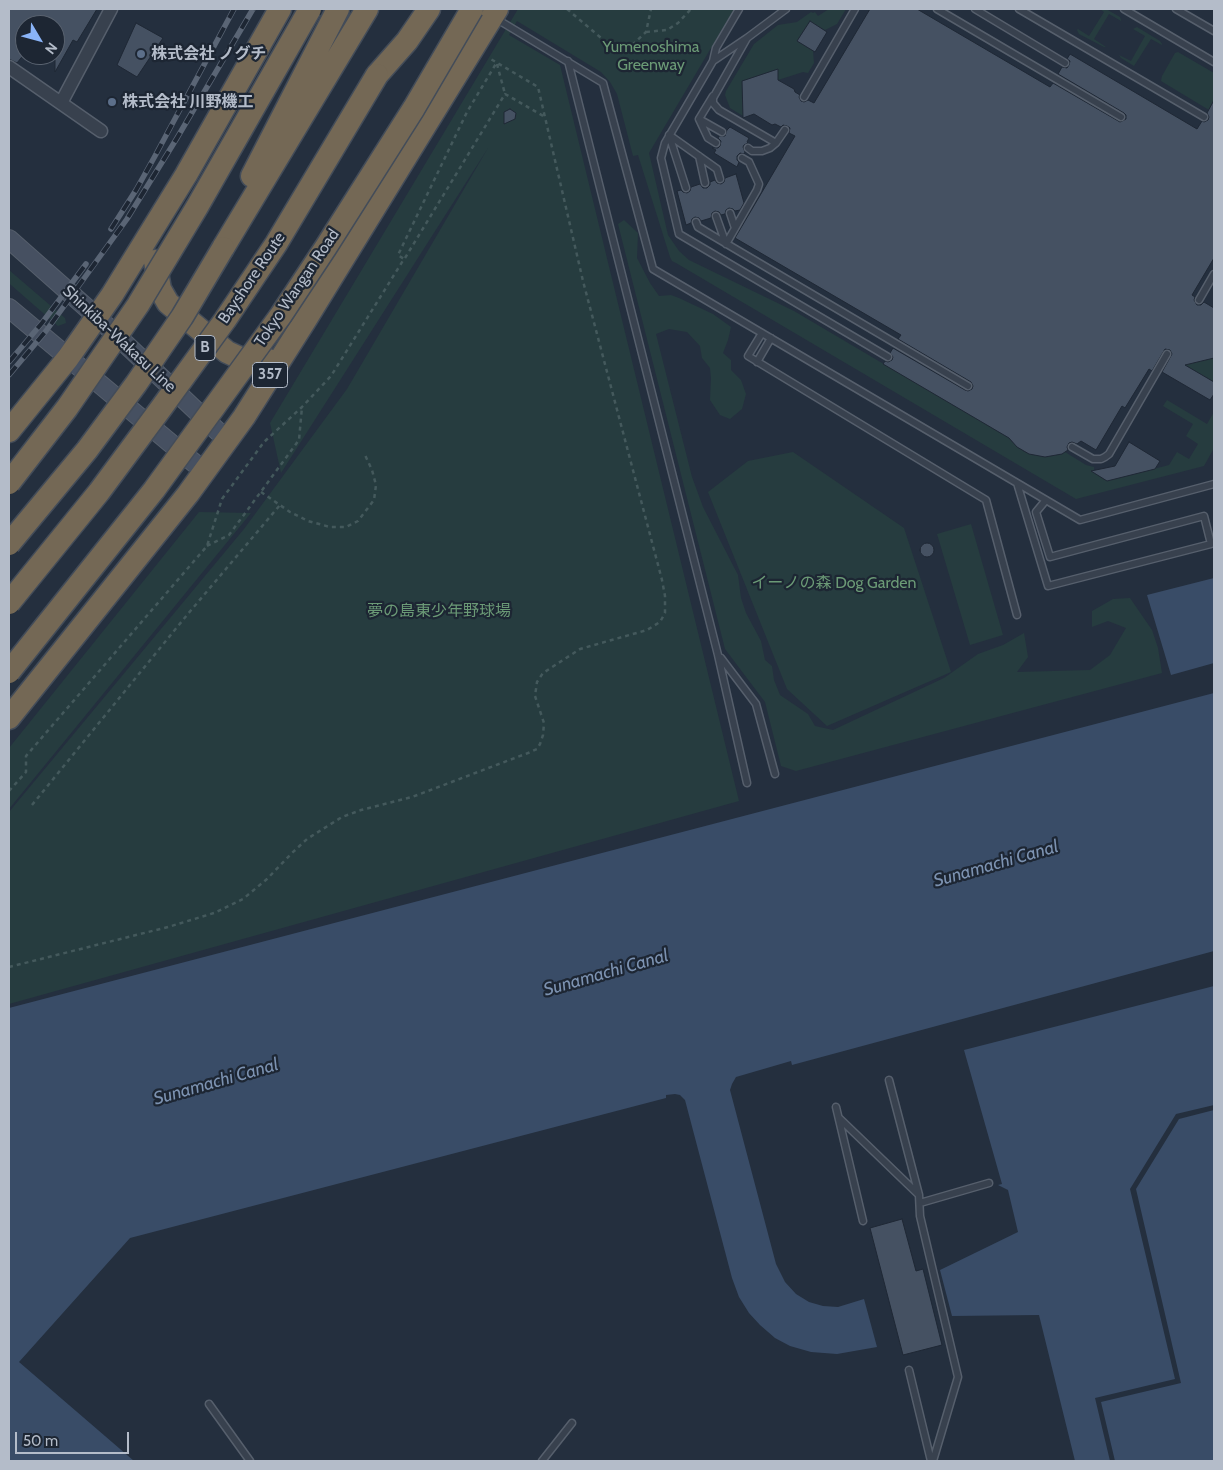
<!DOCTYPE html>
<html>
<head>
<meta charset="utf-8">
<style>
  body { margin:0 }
  #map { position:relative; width:1223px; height:1470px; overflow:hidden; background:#242f3e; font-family:Cabin,sans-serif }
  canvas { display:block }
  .frame { position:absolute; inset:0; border:10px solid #b4bcc9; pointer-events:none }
  .north { position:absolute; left:15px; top:15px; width:50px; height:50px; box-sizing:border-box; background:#1d2633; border:1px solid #59626f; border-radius:50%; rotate:127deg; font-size:14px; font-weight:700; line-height:20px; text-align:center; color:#b4bcc9 }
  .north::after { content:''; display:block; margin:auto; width:18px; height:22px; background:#8ab4f8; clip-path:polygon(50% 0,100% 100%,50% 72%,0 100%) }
  .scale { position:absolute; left:15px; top:1432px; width:114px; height:22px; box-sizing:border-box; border:2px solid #b4bcc9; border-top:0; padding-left:6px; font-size:15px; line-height:18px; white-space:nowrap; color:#b4bcc9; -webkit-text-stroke:4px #1d2633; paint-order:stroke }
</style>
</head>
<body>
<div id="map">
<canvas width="1223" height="1470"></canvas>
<div class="frame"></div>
<div class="north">N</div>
<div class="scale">50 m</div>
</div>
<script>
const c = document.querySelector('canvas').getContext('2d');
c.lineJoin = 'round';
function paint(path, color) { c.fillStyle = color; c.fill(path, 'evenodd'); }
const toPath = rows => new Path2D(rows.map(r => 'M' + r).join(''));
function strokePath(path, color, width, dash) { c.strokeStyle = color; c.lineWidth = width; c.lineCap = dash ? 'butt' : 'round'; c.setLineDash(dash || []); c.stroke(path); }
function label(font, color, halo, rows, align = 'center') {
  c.font = font + ' Cabin,"Noto Sans JP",sans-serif'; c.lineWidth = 4.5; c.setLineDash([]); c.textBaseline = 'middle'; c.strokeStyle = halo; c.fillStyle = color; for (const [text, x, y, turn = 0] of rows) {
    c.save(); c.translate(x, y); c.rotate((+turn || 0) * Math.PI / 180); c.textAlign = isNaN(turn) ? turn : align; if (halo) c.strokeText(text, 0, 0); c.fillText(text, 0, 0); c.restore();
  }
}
paint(toPath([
  [518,9,734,9,649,153,668,235,679,251,689,260,794,311,1009,438,1017,447,1029,454,1045,457,1062,454,1065,452,1086,465,1094,467,1094,473,1107,481,1169,465,1177,452,1189,459,1198,444,1186,436,1193,424,1163,406,1167,400,1207,424,1214,412,1214,448,1204,466,1076,499,676,263,672,261,670,257,638,155,633,156,617,94,610,82,601,72,517,21,509,35,560,65,739,801,9,1004,9,812,244,529,347,389,488,148,281,473,270,423],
  [829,9,846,9,837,24,825,30,809,22,797,41,813,51,814,63,808,73,803,72,778,80,778,69,742,81,743,116,730,108,725,95,726,91,754,44,778,25,797,22,811,12,813,13,815,12,818,16],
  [1100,9,1106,9,1120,17,1121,20,1121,21,1109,14,1094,39,1106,47,1104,47,1079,34,1077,30,1078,29,1089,36,1104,12],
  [1137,27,1160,41,1162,44,1162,45,1151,39,1134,66,1121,58,1119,55,1131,61,1145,36,1133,29],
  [1178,52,1214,73,1214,103,1213,103,1209,110,1161,81,1162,76,1175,53],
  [624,220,638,233,637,258,650,283,659,296,671,295,679,298,713,314,731,327,728,340,723,353,731,360,731,370,741,380,746,394,742,409,730,419,720,415,710,400,711,378,710,368,702,358,700,346,687,332,669,329,656,334,692,477,703,507,738,575,741,598,746,613,761,641,765,660,772,666,774,680,780,695,808,714,815,726,833,730,944,678,978,654,1003,645,1024,633,1028,657,1017,672,1090,670,1110,655,1126,628,1108,621,1092,627,1092,611,1113,599,1130,598,1152,630,1158,648,1162,673,796,771,781,766,765,702,725,649,618,224],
  [9,270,65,318,66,323,58,326,11,285,9,283],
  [1214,358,1214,382,1178,361,1200,361],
  [793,452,904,528,951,672,827,726,787,689,708,492,748,461],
  [199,512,251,513,9,809,9,748],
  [971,524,1003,635,970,645,937,534]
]), '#263c3f');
paint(toPath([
  [1214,578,1214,663,1171,675,1147,595],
  [1214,693,1214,951,792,1065,791,1061,736,1077,732,1084,730,1090,776,1264,785,1282,796,1294,809,1302,823,1306,838,1307,864,1299,877,1347,837,1354,811,1352,790,1346,775,1338,760,1325,749,1313,739,1297,732,1278,685,1100,680,1095,675,1094,666,1095,666,1098,130,1238,19,1362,134,1461,9,1461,9,1008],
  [1214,986,1214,1461,1075,1461,1039,1315,952,1316,940,1270,1018,1232,1008,1190,998,1185,1002,1184,964,1050]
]), '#394c67');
paint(toPath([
  [1214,1105,1214,1110,1179,1119,1136,1189,1181,1383,1101,1402,1115,1461,1110,1461,1095,1398,1175,1379,1130,1189,1176,1114]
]), '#242f3e');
const building = toPath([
  [9,9,97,9,77,42,73,40,55,72,55,25,25,25,25,53,17,63,9,59,9,9],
  [870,9,917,9,1050,87,1053,83,1120,122,1126,119,1126,115,1124,113,1058,74,1062,67,1067,68,1069,65,1070,61,1067,59,1070,54,1197,129,1202,121,1204,122,1208,120,1209,117,1207,113,1214,100,1214,258,1192,295,1195,297,1194,300,1197,305,1201,305,1204,302,1214,308,1214,358,1185,365,1214,382,1214,394,1210,400,1162,372,1172,354,1170,350,1165,349,1152,371,1149,369,1125,408,1122,406,1096,450,1081,441,1077,444,1072,442,1069,443,1067,447,1068,450,1062,454,1045,457,1029,454,1017,447,1009,438,883,364,885,361,888,362,892,360,893,357,890,353,893,348,965,390,968,391,972,389,973,386,971,382,898,339,901,335,735,238,795,136,789,133,790,128,787,126,783,125,781,127,775,124,772,125,754,114,743,118,742,81,778,69,778,80,794,89,795,92,800,95,799,97,801,101,804,102,808,100,814,103,870,9],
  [810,21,827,32,815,52,797,41,810,21],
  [136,23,163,38,137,77,117,65,136,23],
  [510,109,516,113,515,119,504,124,504,112,510,109],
  [730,127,749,138,747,142,748,143,744,145,743,147,745,152,744,154,740,153,737,156,737,160,739,162,737,167,714,153,716,150,712,148,718,148,720,146,721,141,718,138,719,136,725,136,727,130,730,127],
  [736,174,744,203,740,210,735,211,733,209,729,208,726,210,725,214,721,215,719,212,715,211,712,213,711,218,701,221,699,218,695,217,692,219,691,223,686,225,677,191,681,190,683,192,687,193,690,191,691,187,700,184,703,188,707,188,710,185,710,182,715,180,717,183,721,184,724,182,725,178,736,174],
  [1129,442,1160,461,1155,469,1107,481,1091,471,1115,466,1129,442],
  '920 550a7 7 0 1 1 14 0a7 7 0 1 1-14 0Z',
  [902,1219,916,1271,923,1269,942,1345,903,1355,870,1228,902,1219]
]);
paint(building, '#455162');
strokePath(building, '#1f2835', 1);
const lane = toPath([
  [937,9,1121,117],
  [975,9,1065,63],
  [1019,9,1204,117],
  [1124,9,1214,62],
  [1176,9,1214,31],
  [495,18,603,83,653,269,1080,520,1214,484],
  [747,38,713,61,665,143,661,158,679,234,888,357],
  [568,61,718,655,747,783],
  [713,61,716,48,739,9],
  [713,96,699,119,708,138,716,143],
  [804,97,855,9],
  [699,119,722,132],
  [669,135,717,169,720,179],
  [669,135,686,188],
  [776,143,719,110,713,103,713,98,747,38,786,9],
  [748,148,752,151,762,151,770,148,776,143,785,130],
  [699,156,705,183],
  [730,213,735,228],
  [716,216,726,244],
  [696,222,698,227,968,386],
  [726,244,757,190,759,184,749,162,742,158],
  [1199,300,1214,274],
  [762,333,748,356,986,500,1017,615],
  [757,362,771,338],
  [1072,447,1093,459,1101,459,1105,457,1109,454,1167,354],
  [1017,483,1048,586,1211,544,1204,516,1050,557,1036,512,1046,500],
  [721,658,756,704,775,774],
  [889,1080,919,1195,920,1216,958,1377,933,1461],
  [836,1107,863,1221],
  [839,1118,918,1194],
  [920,1203,989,1183],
  [909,1370,931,1461],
  [209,1404,250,1461],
  [542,1461,572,1423]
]);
const street = toPath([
  [9,67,101,131],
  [61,103,111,9]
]);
const secondary = toPath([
  [9,239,97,317,227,440],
  [9,308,205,472]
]);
const highway = toPath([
  [377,75,407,41,429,9],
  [252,176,338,9],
  [223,248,367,9],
  [155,261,160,289,168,303,227,352,240,358,268,360],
  [9,431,68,358,112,295,186,175,280,9],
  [9,718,188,494,244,417,306,319,497,9]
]);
strokePath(lane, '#565f6c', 9);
strokePath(street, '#565f6c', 15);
strokePath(secondary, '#565f6c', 20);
strokePath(highway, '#434c59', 25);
strokePath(toPath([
  [567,9,607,43,620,48,629,48,646,32,651,9],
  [646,32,667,30,678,23,691,9],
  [497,64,505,94],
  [405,258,505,94,545,117],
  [261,492,290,512,308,521,330,527,346,527,358,521,374,500,376,485,372,470,365,455],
  [207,546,229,535,299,440,302,407],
  [9,791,26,772,26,756,207,546,222,499,264,442,302,407,331,376,404,259,398,255,467,112,497,62],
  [32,805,187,615,280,505],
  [9,967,168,927,214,913,243,899,267,879,292,853,307,839,342,817,361,810,412,797,528,753,537,749,540,744,543,735,544,723,535,696,537,682,543,673,580,649,647,630,660,622,665,613,665,596,662,580,583,281,538,87,489,58]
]), '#44595c', 2.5, [4, 4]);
strokePath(lane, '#38414e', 6);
strokePath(street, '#38414e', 12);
strokePath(secondary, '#465061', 18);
strokePath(highway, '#746855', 22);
const rail = toPath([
  [111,229,136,190,155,156,234,9],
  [9,362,42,323,86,264],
  [9,375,46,331,127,219,177,138,253,9]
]);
strokePath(rail, '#5a6575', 5.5);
strokePath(rail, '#1d2633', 4, [11]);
const highwayBridge = toPath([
  [9,483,67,408,138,305,197,207,310,9],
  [9,544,87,450,136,384,182,317,223,248],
  [9,603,99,492,162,407,225,320,276,244,377,75],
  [9,672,154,490,281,315,326,247,414,108,472,9]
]);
strokePath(highwayBridge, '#434c59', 25, []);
strokePath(highwayBridge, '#746855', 22);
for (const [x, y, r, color] of [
  [141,54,5,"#5c6f8a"],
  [112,102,5,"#5c6f8a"]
]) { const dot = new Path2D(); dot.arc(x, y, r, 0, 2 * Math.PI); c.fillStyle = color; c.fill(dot); strokePath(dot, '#1d2633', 2); }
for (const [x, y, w] of [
  [205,348,20],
  [270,375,35]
]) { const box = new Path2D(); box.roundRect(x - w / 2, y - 12.5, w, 25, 4); c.fillStyle = '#1d2633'; c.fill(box); strokePath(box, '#b4bcc9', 1); }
label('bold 15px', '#b4bcc9', null, [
  ["B",205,348],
  ["357",270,375]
]);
label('16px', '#6b9a76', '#1d2633', [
  ["Yumenoshima",651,47],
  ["Greenway",651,65],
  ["イーノの森 Dog Garden",834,583],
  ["夢の島東少年野球場",439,611]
]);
label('bold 16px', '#b4bcc9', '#1d2633', [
  ["株式会社 ノグチ",151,54],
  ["株式会社 川野機工",122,102]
], 'left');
label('16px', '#b4bcc9', '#1d2633', [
  ["Bayshore Route",252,278,-56],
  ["Tokyo Wangan Road",297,288,-56],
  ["Shinkiba-Wakasu Line",119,339,43]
]);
label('italic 18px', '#7c92b1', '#1d2633', [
  ["Sunamachi Canal",996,864,-16],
  ["Sunamachi Canal",606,973,-16],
  ["Sunamachi Canal",216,1082,-16]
]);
</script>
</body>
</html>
